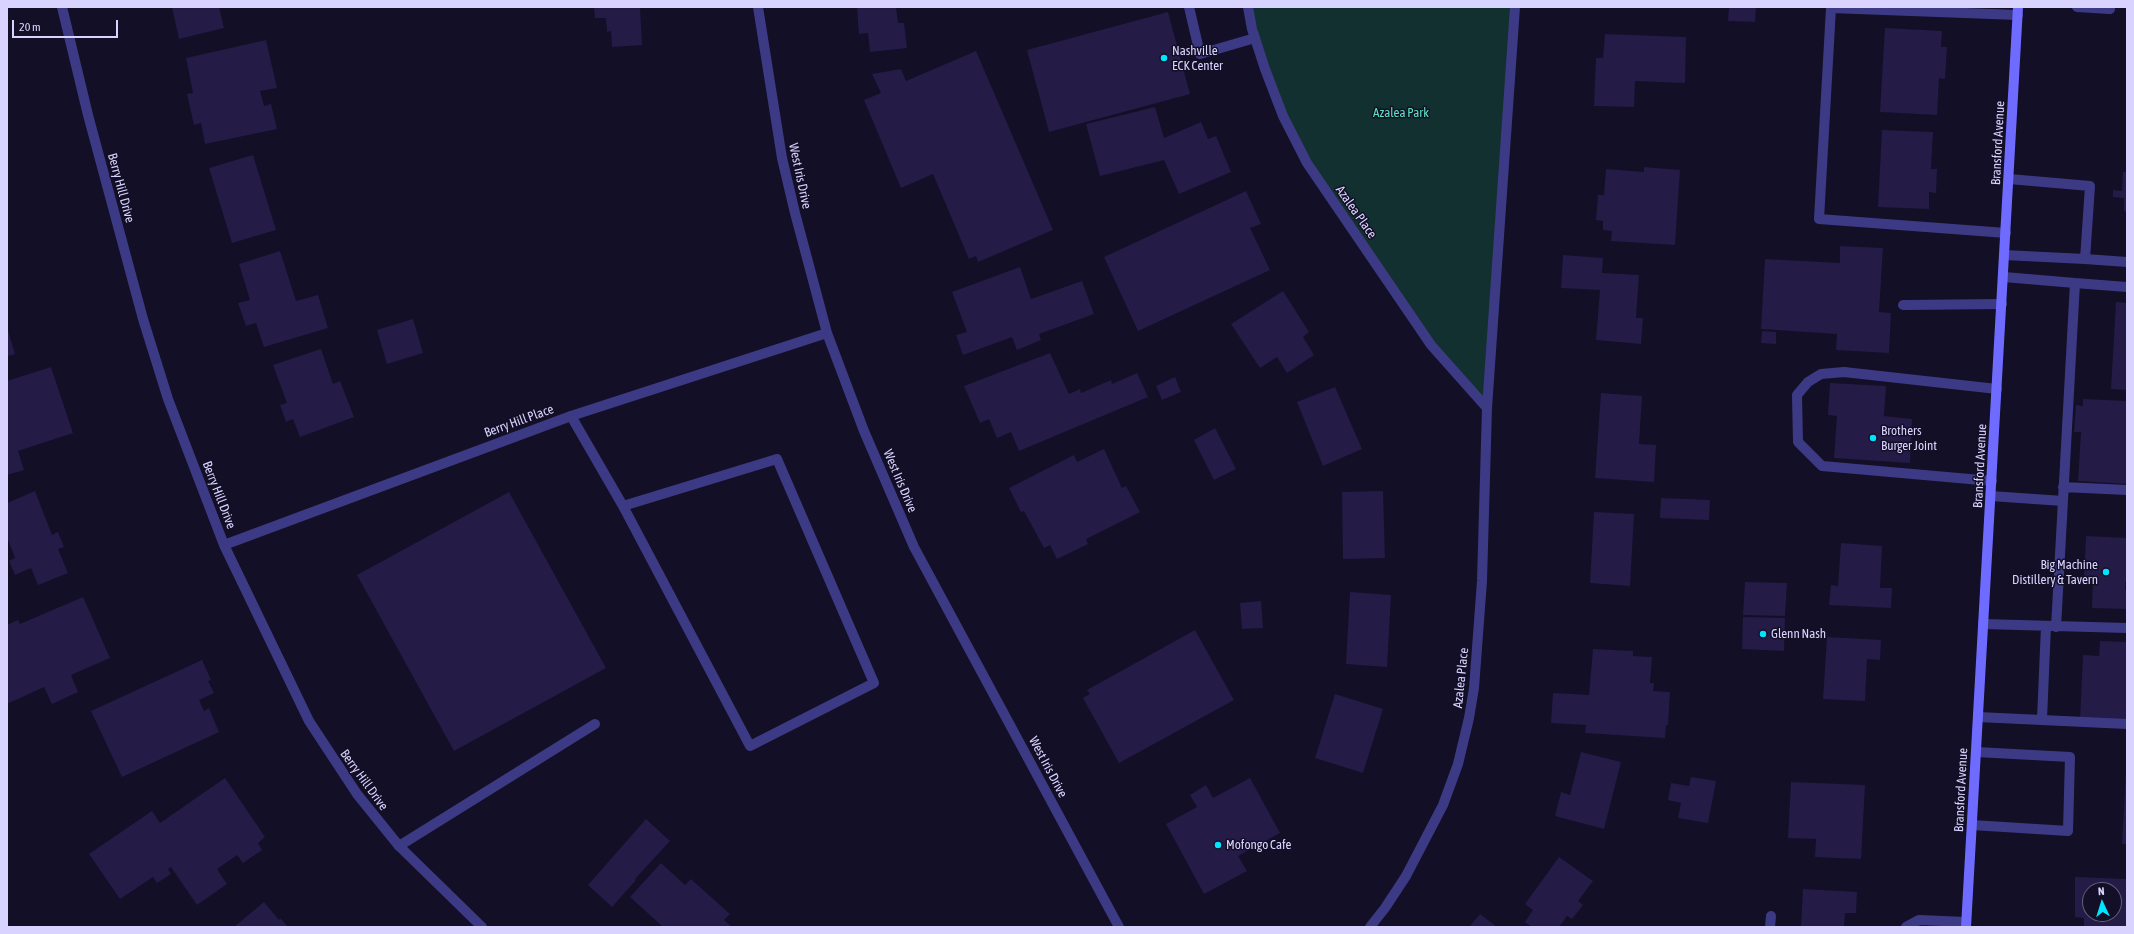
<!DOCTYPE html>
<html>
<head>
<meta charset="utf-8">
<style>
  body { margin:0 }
  #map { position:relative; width:2134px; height:934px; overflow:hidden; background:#130f26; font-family:"Asap Condensed",sans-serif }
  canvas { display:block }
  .frame { position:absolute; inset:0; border:8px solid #d9d4ff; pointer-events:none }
  .north { position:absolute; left:2082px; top:882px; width:40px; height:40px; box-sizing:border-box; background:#130f26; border:1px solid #625e7d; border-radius:50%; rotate:356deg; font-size:11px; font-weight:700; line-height:16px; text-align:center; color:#d9d4ff }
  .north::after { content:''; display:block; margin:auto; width:14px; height:18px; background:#00e5ff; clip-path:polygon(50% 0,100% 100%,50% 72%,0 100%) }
  .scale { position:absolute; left:12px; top:20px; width:106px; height:18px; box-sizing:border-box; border:2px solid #d9d4ff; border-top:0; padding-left:5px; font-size:12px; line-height:14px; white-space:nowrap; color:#d9d4ff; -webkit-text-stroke:3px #130f26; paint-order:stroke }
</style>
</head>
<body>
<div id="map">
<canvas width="2134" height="934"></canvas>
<div class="frame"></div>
<div class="north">N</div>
<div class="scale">20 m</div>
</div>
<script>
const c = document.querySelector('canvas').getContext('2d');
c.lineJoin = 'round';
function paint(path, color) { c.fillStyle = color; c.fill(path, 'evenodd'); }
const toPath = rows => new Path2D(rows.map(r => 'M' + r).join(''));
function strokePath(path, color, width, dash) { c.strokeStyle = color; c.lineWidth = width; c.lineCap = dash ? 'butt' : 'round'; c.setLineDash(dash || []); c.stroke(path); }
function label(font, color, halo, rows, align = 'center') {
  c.font = font + ' "Asap Condensed",sans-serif'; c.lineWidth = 3; c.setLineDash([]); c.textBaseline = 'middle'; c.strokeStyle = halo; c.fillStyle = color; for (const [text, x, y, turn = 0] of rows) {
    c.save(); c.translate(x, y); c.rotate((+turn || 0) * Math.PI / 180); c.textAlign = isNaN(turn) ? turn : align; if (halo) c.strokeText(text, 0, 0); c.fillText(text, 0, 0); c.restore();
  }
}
paint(toPath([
  [1248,7,1515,7,1487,408,1431,345,1369,254,1283,116]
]), '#12302f');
paint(toPath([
  [172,7,219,7,224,28,179,39],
  [594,7,640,7,642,45,612,47,611,31,607,32,606,18,595,18],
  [857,7,896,7,898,23,904,23,907,48,870,52,868,33,859,34],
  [1729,7,1756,7,1755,22,1728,21],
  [1168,12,1190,94,1049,132,1027,50],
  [1885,28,1942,31,1941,47,1947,47,1945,79,1939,78,1937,115,1880,112],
  [1605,34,1686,37,1685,83,1635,81,1634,107,1594,106,1596,58,1603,58],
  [266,40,277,88,260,91,264,106,271,104,277,129,205,144,201,123,194,125,187,94,193,93,186,58],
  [976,51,1053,230,978,262,976,256,969,259,933,174,901,188,864,100,881,93,872,74,901,69,906,81],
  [1155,107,1164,138,1201,122,1208,139,1216,136,1231,172,1179,194,1164,160,1100,176,1086,124],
  [1882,130,1933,132,1931,169,1937,169,1936,193,1929,192,1929,209,1878,207],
  [253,155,276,230,232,243,209,168],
  [1644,167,1680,170,1675,245,1611,241,1612,231,1603,230,1603,221,1596,220,1598,195,1604,195,1606,169,1644,172],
  [2123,172,2127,172,2127,212,2124,211,2124,198,2113,197,2113,190,2122,191],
  [1246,191,1261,224,1250,228,1270,270,1138,331,1104,257],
  [1840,246,1883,248,1879,312,1891,313,1889,353,1836,350,1837,334,1761,329,1765,259,1840,263],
  [280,251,296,301,318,295,328,328,264,347,256,323,246,326,238,303,250,300,239,264],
  [1563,255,1603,258,1602,273,1639,275,1636,318,1643,318,1641,344,1596,340,1600,290,1561,288],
  [1020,267,1031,299,1082,281,1094,314,1039,334,1041,340,1017,350,1012,337,963,355,956,335,967,332,952,292],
  [1283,291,1309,332,1303,337,1314,355,1287,373,1277,357,1260,368,1231,324],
  [2116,302,2127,303,2127,390,2111,389],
  [413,319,423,353,387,364,377,330],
  [7,327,15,354,7,356],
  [1762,331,1776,332,1776,344,1761,343],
  [321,349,333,384,340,381,354,417,300,437,293,419,286,422,280,405,287,403,273,365],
  [1050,353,1069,394,1080,389,1081,393,1111,380,1112,384,1137,373,1148,397,1019,451,1011,432,997,438,989,419,980,423,964,386],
  [51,367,73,433,18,451,24,470,7,475,7,381],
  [1175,377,1181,392,1162,400,1156,386],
  [1830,383,1886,386,1884,416,1912,419,1910,463,1834,458,1837,416,1828,415],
  [1335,387,1362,449,1323,466,1297,402],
  [1601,393,1642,396,1639,444,1656,445,1654,482,1595,478],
  [2083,399,2127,401,2127,484,2078,481,2081,432,2074,432,2076,405,2083,406],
  [1215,428,1236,469,1214,480,1194,440],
  [1104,449,1122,488,1126,486,1140,512,1086,539,1088,544,1057,559,1050,545,1044,548,1024,511,1021,512,1009,488,1074,455,1077,462],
  [35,491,52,535,58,532,64,547,58,549,68,573,38,585,31,568,15,575,9,561,15,558,7,537,7,503],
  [1383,491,1385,558,1343,559,1342,492],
  [509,492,606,668,454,751,357,575],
  [1661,498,1710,500,1709,520,1660,518],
  [1594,512,1634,514,1630,586,1590,583],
  [2086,536,2127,538,2127,582,2125,582,2125,590,2127,591,2127,609,2092,608,2093,579,2084,579],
  [1841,543,1882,546,1880,588,1892,588,1891,608,1829,605,1831,585,1838,586],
  [1745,582,1787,583,1785,616,1743,615],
  [1350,592,1391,595,1387,667,1346,664],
  [83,597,110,658,71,675,78,692,52,704,44,687,7,704,7,625,18,620,20,624],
  [1261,601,1263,628,1242,629,1240,603],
  [1743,617,1785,618,1784,651,1742,649],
  [1195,630,1234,700,1119,763,1083,698,1090,694,1087,690],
  [1827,637,1881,640,1880,660,1867,659,1865,701,1823,699],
  [2100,641,2127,642,2127,722,2080,720,2083,655,2099,656],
  [1593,649,1633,651,1633,656,1652,657,1650,683,1654,683,1653,691,1670,692,1668,725,1666,725,1665,738,1585,733,1586,725,1551,723,1553,693,1589,695],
  [202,660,211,680,208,681,214,693,199,700,204,711,209,708,219,732,122,777,91,711],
  [1335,694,1383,709,1363,773,1315,758],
  [1581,752,1621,762,1604,829,1555,816,1561,792,1570,795],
  [2126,772,2127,844,2122,844],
  [1691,777,1716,781,1708,823,1678,818,1681,803,1668,800,1671,783,1689,786],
  [225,778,265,837,258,843,262,850,243,863,237,855,217,869,227,884,197,905,171,867,168,869,171,874,157,883,153,877,120,899,89,854,152,811,160,823],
  [1250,778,1280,833,1238,856,1247,871,1204,894,1166,824,1197,807,1190,795,1206,785,1213,798],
  [1791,782,1865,785,1861,859,1815,857,1816,839,1788,838],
  [646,819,670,841,635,879,636,880,612,907,588,885],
  [1559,857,1593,881,1578,901,1583,905,1572,919,1567,916,1559,927,1532,927,1525,922,1533,910,1525,904],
  [661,863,685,885,691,879,730,914,724,920,732,927,663,927,630,897],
  [2075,877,2127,879,2127,927,2084,927,2084,918,2075,917],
  [2090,890,2114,890,2114,914,2090,914],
  [1803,889,1857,892,1856,913,1845,913,1844,927,1801,927],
  [264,902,279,920,280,918,288,927,234,927],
  [1480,914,1497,927,1469,927]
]), '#241b47');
strokePath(toPath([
  [1189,7,1200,54,1255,38],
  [2077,7,2110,9,2110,7],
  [2006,233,1819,219,1831,8,2018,15],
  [2004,255,2085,259,2090,186,2009,179],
  [2085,259,2127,262],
  [2004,277,2075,283,2056,627],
  [2075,283,2127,287],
  [1903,305,2002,304],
  [571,416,623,506,750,746,874,683,777,459,623,506],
  [1992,481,1822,466,1798,442,1797,395,1808,382,1821,374,1844,372,1997,389],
  [2063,487,2127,490],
  [1991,496,2063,501],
  [1983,624,2127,628],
  [1978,717,2127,724],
  [2042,719,2046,626],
  [1972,825,2068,831,2070,757,1976,752],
  [399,846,595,724],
  [1770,927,1771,916],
  [1906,927,1919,920,1966,922]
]), '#3d3a85', 10);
strokePath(toPath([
  [62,7,88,115,143,319,168,399,224,545,309,721,357,794,399,846,482,927],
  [758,7,782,158,795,213,827,333,864,431,914,547,1119,927],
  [1248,7,1252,29,1265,69,1283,116,1307,163,1431,345,1487,408],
  [224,545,571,416,827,333],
  [1370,927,1385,908,1406,876,1443,805,1458,764,1469,718,1474,688,1482,581,1487,408,1515,7]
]), '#3d3a85', 10);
strokePath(toPath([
  [1966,927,2018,7]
]), '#6f6bff', 10);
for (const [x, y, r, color] of [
  [1164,58,4,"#00e5ff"],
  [1873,438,4,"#00e5ff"],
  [2106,572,4,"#00e5ff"],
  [1763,634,4,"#00e5ff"],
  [1218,845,4,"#00e5ff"]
]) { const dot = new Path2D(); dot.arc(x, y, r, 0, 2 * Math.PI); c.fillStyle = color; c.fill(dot); strokePath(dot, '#130f26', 1.5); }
label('13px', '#d9d4ff', '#130f26', [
  ["Nashville",1172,51],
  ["ECK Center",1172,66],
  ["Brothers",1881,431],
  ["Burger Joint",1881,446],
  ["Big Machine",2098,565,"right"],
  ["Distillery & Tavern",2098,580,"right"],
  ["Glenn Nash",1771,634],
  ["Mofongo Cafe",1226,845]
], 'left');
label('13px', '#5fe0c0', '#130f26', [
  ["Azalea Park",1401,113]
]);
label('13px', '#d9d4ff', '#130f26', [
  ["Bransford Avenue",1998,143,-87],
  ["West Iris Drive",800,176,78],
  ["Berry Hill Drive",121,188,75],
  ["Azalea Place",1356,212,55],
  ["Berry Hill Place",519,421,-20],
  ["Bransford Avenue",1980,466,-87],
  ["West Iris Drive",900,481,67],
  ["Berry Hill Drive",219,495,69],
  ["Azalea Place",1461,678,-84],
  ["West Iris Drive",1048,767,62],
  ["Berry Hill Drive",364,780,54],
  ["Bransford Avenue",1961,790,-87]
]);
</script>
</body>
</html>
